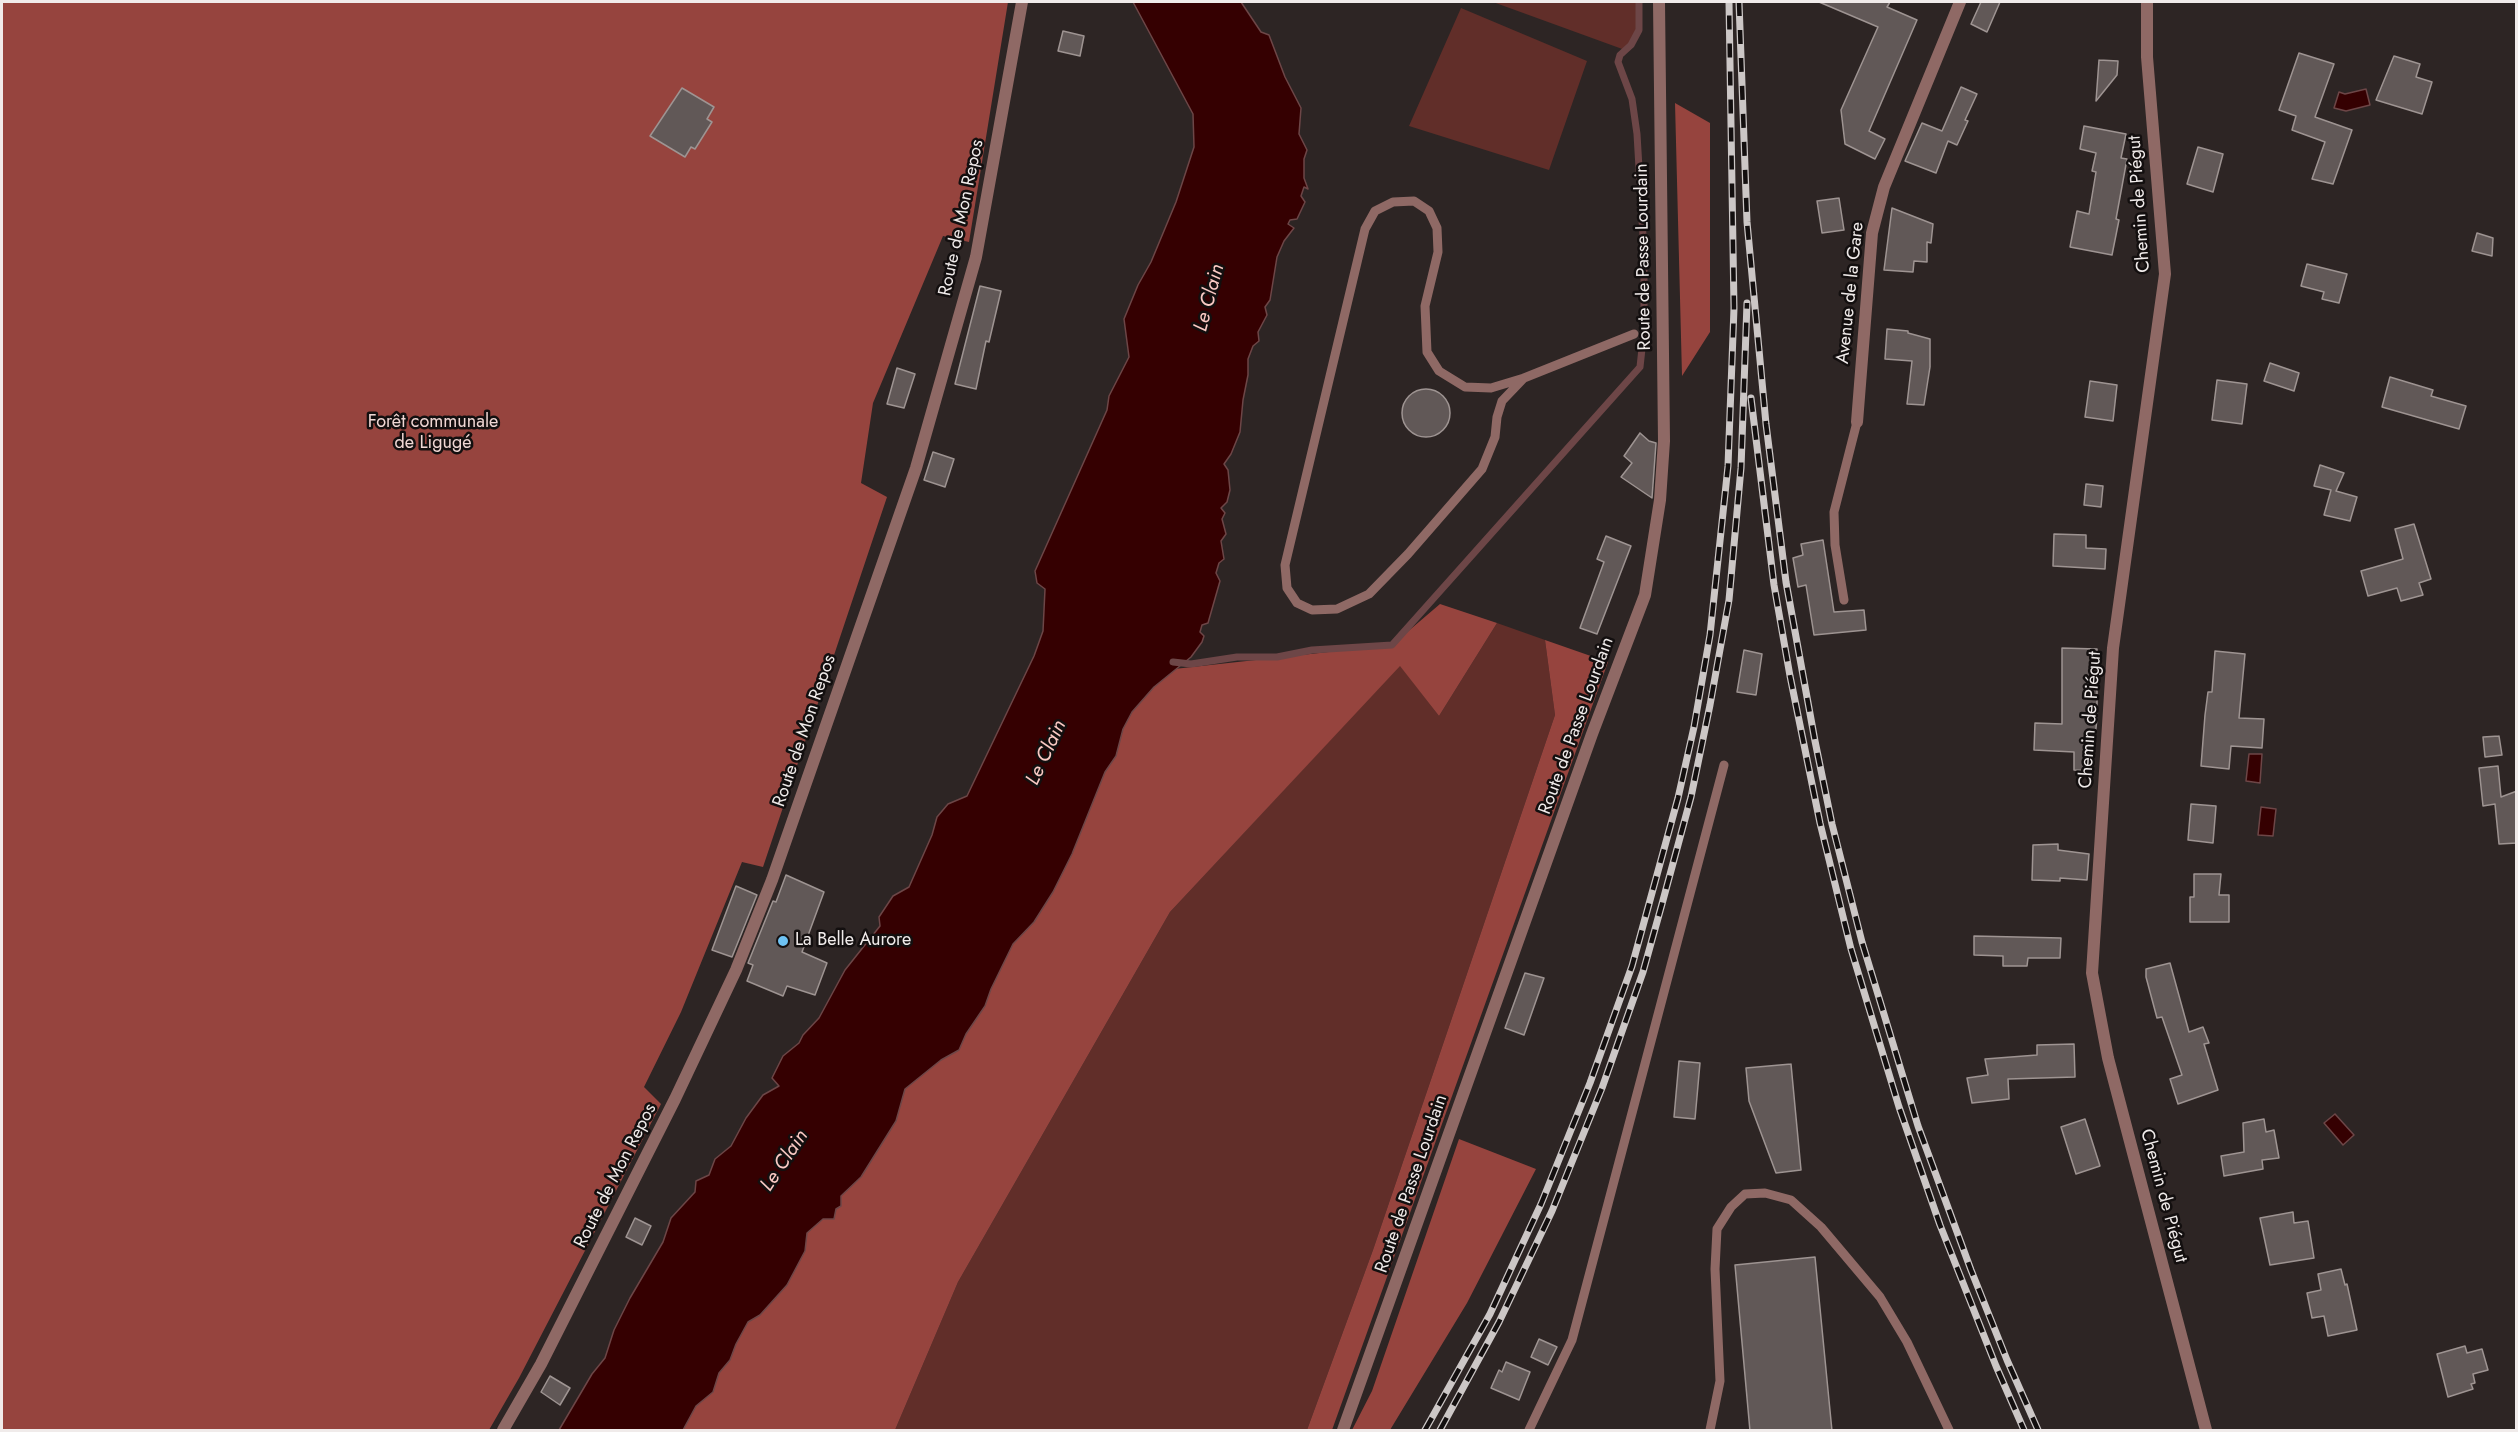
<!DOCTYPE html>
<html>
<head>
<meta charset="utf-8">
<style>
  body { margin:0 }
  #map { position:relative; width:2518px; height:1432px; overflow:hidden; background:#2d2524; font-family:Jost,sans-serif }
  canvas { display:block }
  .frame { position:absolute; inset:0; border:3px solid #f0ebea; pointer-events:none }
</style>
</head>
<body>
<div id="map">
<canvas width="2518" height="1432"></canvas>
<div class="frame"></div>
</div>
<script>
const c = document.querySelector('canvas').getContext('2d');
c.lineJoin = 'round';
function paint(path, color) { c.fillStyle = color; c.fill(path, 'evenodd'); }
const toPath = rows => new Path2D(rows.map(r => 'M' + r).join(''));
function strokePath(path, color, width, dash) { c.strokeStyle = color; c.lineWidth = width; c.lineCap = dash ? 'butt' : 'round'; c.setLineDash(dash || []); c.stroke(path); }
function label(font, color, halo, rows, align = 'center') {
  c.font = font + ' Jost,sans-serif'; c.lineWidth = 5; c.setLineDash([]); c.textBaseline = 'middle'; c.strokeStyle = halo; c.fillStyle = color; for (const [text, x, y, turn = 0] of rows) {
    c.save(); c.translate(x, y); c.rotate((+turn || 0) * Math.PI / 180); c.textAlign = isNaN(turn) ? turn : align; if (halo) c.strokeText(text, 0, 0); c.fillText(text, 0, 0); c.restore();
  }
}
paint(toPath([
  [1493,2,1638,2,1639,30,1625,50],
  [1461,8,1587,61,1549,170,1409,126],
  [1497,623,1545,640,1555,715,1373,1250,1307,1430,895,1430,958,1282,1170,912,1400,665,1439,716]
]), '#612e29');
paint(toPath([
  [2,2,1008,2,969,242,943,236,873,403,861,483,887,497,763,867,742,862,681,1012,644,1087,661,1104,519,1378,489,1430,2,1430],
  [1675,103,1710,123,1710,332,1682,376],
  [1440,604,1497,623,1439,716,1400,666,1170,912,958,1282,895,1430,660,1430,1107,674,1174,669,1392,645],
  [1545,640,1608,662,1332,1430,1307,1430,1373,1250,1555,715],
  [1459,1139,1536,1169,1467,1303,1390,1430,1352,1430,1372,1391]
]), '#96443e');
const water = toPath([
  [1133,2,1241,2,1261,32,1269,35,1285,77,1301,108,1299,134,1307,150,1304,159,1304,178,1308,189,1304,187,1301,196,1305,202,1297,219,1290,220,1288,224,1294,228,1284,241,1277,257,1270,300,1265,307,1267,315,1258,332,1259,341,1253,346,1248,359,1248,375,1243,400,1240,432,1231,454,1224,464,1228,470,1230,490,1227,502,1221,508,1225,513,1222,519,1226,534,1221,541,1224,559,1219,563,1216,573,1220,581,1208,623,1202,625,1200,632,1204,636,1202,642,1191,657,1154,687,1132,712,1123,729,1116,756,1105,772,1072,854,1053,892,1034,922,1013,944,991,989,985,1006,966,1034,959,1050,941,1060,905,1089,896,1121,861,1177,841,1196,841,1206,836,1209,834,1219,823,1219,807,1233,805,1251,787,1285,760,1315,748,1322,736,1344,730,1360,719,1373,713,1392,696,1406,683,1430,559,1430,592,1374,605,1358,614,1330,630,1298,663,1242,671,1218,695,1192,696,1181,709,1175,715,1159,731,1146,746,1118,763,1095,779,1086,772,1078,783,1056,799,1043,803,1035,819,1018,845,970,880,926,879,917,893,896,909,887,932,835,937,817,948,804,967,796,1034,656,1043,631,1045,589,1037,583,1035,571,1107,410,1109,396,1129,357,1124,319,1138,285,1151,262,1176,202,1194,147,1193,114,1133,2],
  [2366,89,2370,105,2346,111,2334,108,2339,92,2345,94,2366,89],
  [2249,754,2262,754,2260,783,2246,781,2249,754],
  [2261,807,2276,809,2273,836,2258,835,2261,807],
  [2335,1114,2354,1135,2343,1145,2324,1123,2335,1114]
]);
paint(water, '#350001');
strokePath(water, '#6d4647', 1.5);
strokePath(toPath([
  [1173,662,1191,664,1237,657,1277,657,1312,650,1392,645,1640,367,1644,330,1644,253,1637,134,1632,99,1618,62,1620,55,1631,45,1639,30,1639,2]
]), '#6d4647', 7);
const building = toPath([
  [1819,2,1890,2,1887,7,1917,20,1869,131,1885,139,1875,159,1845,144,1841,110,1878,27,1819,2],
  [1981,2,2000,2,1987,32,1971,24,1981,2],
  [1063,31,1084,36,1080,56,1058,51,1063,31],
  [2299,53,2334,64,2315,117,2352,130,2333,184,2312,179,2325,142,2292,130,2296,116,2279,110,2299,53],
  [2394,56,2420,64,2416,77,2432,82,2422,114,2376,100,2394,56],
  [2099,60,2118,61,2117,75,2096,101,2099,60],
  [1961,87,1977,94,1965,120,1968,121,1957,145,1948,141,1936,173,1905,161,1922,123,1942,131,1961,87],
  [682,88,714,107,707,119,712,122,695,149,691,147,685,157,650,136,682,88],
  [2084,126,2126,134,2121,158,2127,159,2116,219,2119,220,2112,255,2070,247,2077,211,2089,214,2096,172,2092,171,2096,153,2080,149,2084,126],
  [2198,147,2223,154,2213,192,2187,184,2198,147],
  [1839,198,1844,230,1822,233,1817,201,1839,198],
  [1892,208,1933,224,1931,243,1927,242,1927,262,1914,261,1913,272,1884,270,1892,208],
  [2477,233,2493,238,2492,256,2472,251,2477,233],
  [2307,264,2347,274,2339,303,2322,299,2324,292,2301,286,2307,264],
  [980,286,1001,291,989,342,986,341,976,389,955,384,980,286],
  [1887,329,1908,331,1908,333,1930,339,1930,367,1924,405,1907,404,1912,361,1885,359,1887,329],
  [2270,363,2299,373,2294,391,2264,381,2270,363],
  [897,368,915,374,904,408,887,404,897,368],
  [2390,377,2433,390,2431,396,2466,406,2459,429,2382,407,2390,377],
  [2217,380,2247,384,2242,424,2212,420,2217,380],
  [2090,381,2117,385,2113,421,2085,417,2090,381],
  '1402 413a24 24 0 1 1 48 0a24 24 0 1 1-48 0Z',
  [1640,433,1649,441,1656,443,1652,498,1621,477,1632,463,1624,456,1640,433],
  [933,452,954,459,945,487,924,480,933,452],
  [2320,465,2344,473,2336,491,2357,497,2350,521,2324,515,2331,490,2314,486,2320,465],
  [2086,484,2103,486,2101,507,2084,505,2086,484],
  [2414,524,2431,579,2419,583,2423,595,2401,601,2397,588,2368,596,2361,571,2403,559,2395,529,2414,524],
  [2054,534,2086,535,2086,548,2106,549,2105,569,2053,566,2054,534],
  [1606,536,1631,546,1597,634,1580,628,1604,562,1597,559,1606,536],
  [1823,540,1834,612,1864,610,1866,630,1814,635,1806,585,1798,587,1793,558,1803,555,1801,544,1823,540],
  [2062,648,2097,649,2097,719,2091,771,2074,770,2074,752,2034,750,2035,723,2062,724,2062,648],
  [1744,650,1762,654,1756,695,1737,692,1744,650],
  [2215,651,2245,654,2239,718,2264,719,2262,748,2231,746,2229,769,2201,766,2205,715,2208,692,2212,692,2215,651],
  [2499,736,2502,755,2485,757,2483,737,2499,736],
  [2498,766,2501,797,2517,791,2517,843,2499,844,2495,804,2483,806,2479,768,2498,766],
  [2191,804,2216,806,2213,843,2188,840,2191,804],
  [2058,844,2058,850,2089,854,2087,880,2060,878,2060,881,2032,880,2033,845,2058,844],
  [2194,874,2221,874,2219,895,2229,895,2229,922,2190,922,2190,897,2194,897,2194,874],
  [786,875,824,892,802,952,827,963,815,995,787,986,783,996,747,981,753,965,748,963,773,901,776,902,786,875],
  [736,886,757,895,732,957,712,950,736,886],
  [1974,936,2061,938,2060,958,2028,958,2027,966,2003,966,2003,956,1974,955,1974,936],
  [2170,963,2189,1032,2203,1027,2209,1043,2204,1044,2218,1090,2178,1104,2170,1079,2182,1075,2162,1017,2157,1018,2146,977,2146,969,2170,963],
  [1525,973,1544,978,1524,1035,1505,1028,1525,973],
  [2074,1044,2075,1077,2008,1079,2009,1099,1972,1103,1967,1078,1988,1075,1985,1059,2037,1055,2037,1045,2074,1044],
  [1679,1061,1700,1063,1695,1119,1674,1117,1679,1061],
  [1791,1064,1801,1170,1776,1173,1749,1101,1746,1068,1791,1064],
  [2085,1119,2100,1166,2076,1174,2061,1127,2085,1119],
  [2264,1119,2266,1132,2274,1130,2279,1158,2262,1160,2263,1169,2224,1176,2221,1156,2244,1152,2243,1123,2264,1119],
  [2293,1212,2294,1223,2308,1221,2314,1258,2270,1265,2260,1218,2293,1212],
  [635,1218,651,1226,642,1245,626,1237,635,1218],
  [1815,1257,1832,1431,1750,1431,1735,1265,1815,1257],
  [2341,1269,2345,1285,2347,1284,2357,1330,2328,1336,2324,1316,2312,1318,2307,1293,2321,1290,2318,1274,2341,1269],
  [1539,1339,1557,1347,1548,1365,1531,1357,1539,1339],
  [2465,1346,2467,1353,2482,1349,2488,1370,2473,1374,2475,1383,2471,1384,2473,1389,2448,1397,2437,1354,2465,1346],
  [1506,1362,1530,1372,1519,1400,1491,1388,1499,1370,1502,1372,1506,1362],
  [550,1376,570,1388,560,1405,541,1392,550,1376]
]);
paint(building, '#615857');
strokePath(building, '#9e9492', 1.5);
strokePath(toPath([
  [1524,378,1502,401,1497,417,1495,437,1482,469,1408,554,1369,594,1337,609,1312,610,1297,603,1287,588,1285,565,1365,229,1375,211,1393,202,1414,201,1429,211,1437,228,1438,252,1425,306,1427,352,1439,371,1465,387,1491,388,1524,378,1634,334],
  [1844,600,1835,545,1834,512,1857,422],
  [1529,1430,1572,1340,1724,765],
  [1710,1430,1720,1381,1715,1269,1717,1229,1731,1207,1745,1194,1765,1193,1791,1200,1821,1227,1880,1297,1907,1342,1949,1430]
]), '#8f6965', 9);
strokePath(toPath([
  [2147,2,2147,57,2165,274,2113,648,2092,973,2108,1058,2206,1430],
  [1857,422,1872,233,1884,187,1960,2],
  [503,1430,541,1364,675,1099,736,970,772,880,916,468,976,257,1022,2],
  [1343,1430,1592,734,1645,595,1660,500,1664,441,1659,2]
]), '#8f6965', 12);
const rail = toPath([
  [1739,2,1747,222,1766,424,1786,582,1815,741,1832,824,1862,942,1918,1126,1971,1270,2007,1360,2038,1430],
  [1751,398,1774,585,1790,676,1820,823,1851,949,1899,1107,1940,1225,1996,1366,2024,1430],
  [1425,1430,1490,1314,1515,1260,1541,1204,1590,1083,1632,966,1678,798,1694,727,1710,635,1728,466,1734,308,1729,2],
  [1440,1430,1499,1322,1552,1211,1602,1088,1643,972,1662,904,1691,797,1710,705,1729,600,1741,468,1747,303]
]);
strokePath(rail, '#ccc7c6', 7);
strokePath(rail, '#130f0f', 4.5, [14]);
for (const [x, y, r, color] of [
  [783,941,6,"#6ec2f3"]
]) { const dot = new Path2D(); dot.arc(x, y, r, 0, 2 * Math.PI); c.fillStyle = color; c.fill(dot); strokePath(dot, '#130f0f', 2); }
label('18px', '#f0ebea', '#130f0f', [
  ["Chemin de Piégut",2140,204,-94],
  ["Route de Mon Repos",962,218,-78],
  ["Route de Passe Lourdain",1644,257,-91],
  ["Avenue de la Gare",1851,293,-84],
  ["Chemin de Piégut",2091,720,-86],
  ["Route de Passe Lourdain",1577,726,-70],
  ["Route de Mon Repos",805,731,-71],
  ["Route de Mon Repos",616,1176,-63],
  ["Route de Passe Lourdain",1412,1184,-71],
  ["Chemin de Piégut",2163,1196,75]
]);
label('18px', '#f0d7d4', '#130f0f', [
  ["Forêt communale",433,423],
  ["de Ligugé",433,444]
]);
label('18px', '#f0ebea', '#130f0f', [
  ["La Belle Aurore",795,941]
], 'left');
label('italic 20px', '#fbcac4', '#130f0f', [
  ["Le Clain",1210,298,-75],
  ["Le Clain",1047,753,-65],
  ["Le Clain",785,1161,-56]
]);
</script>
</body>
</html>
